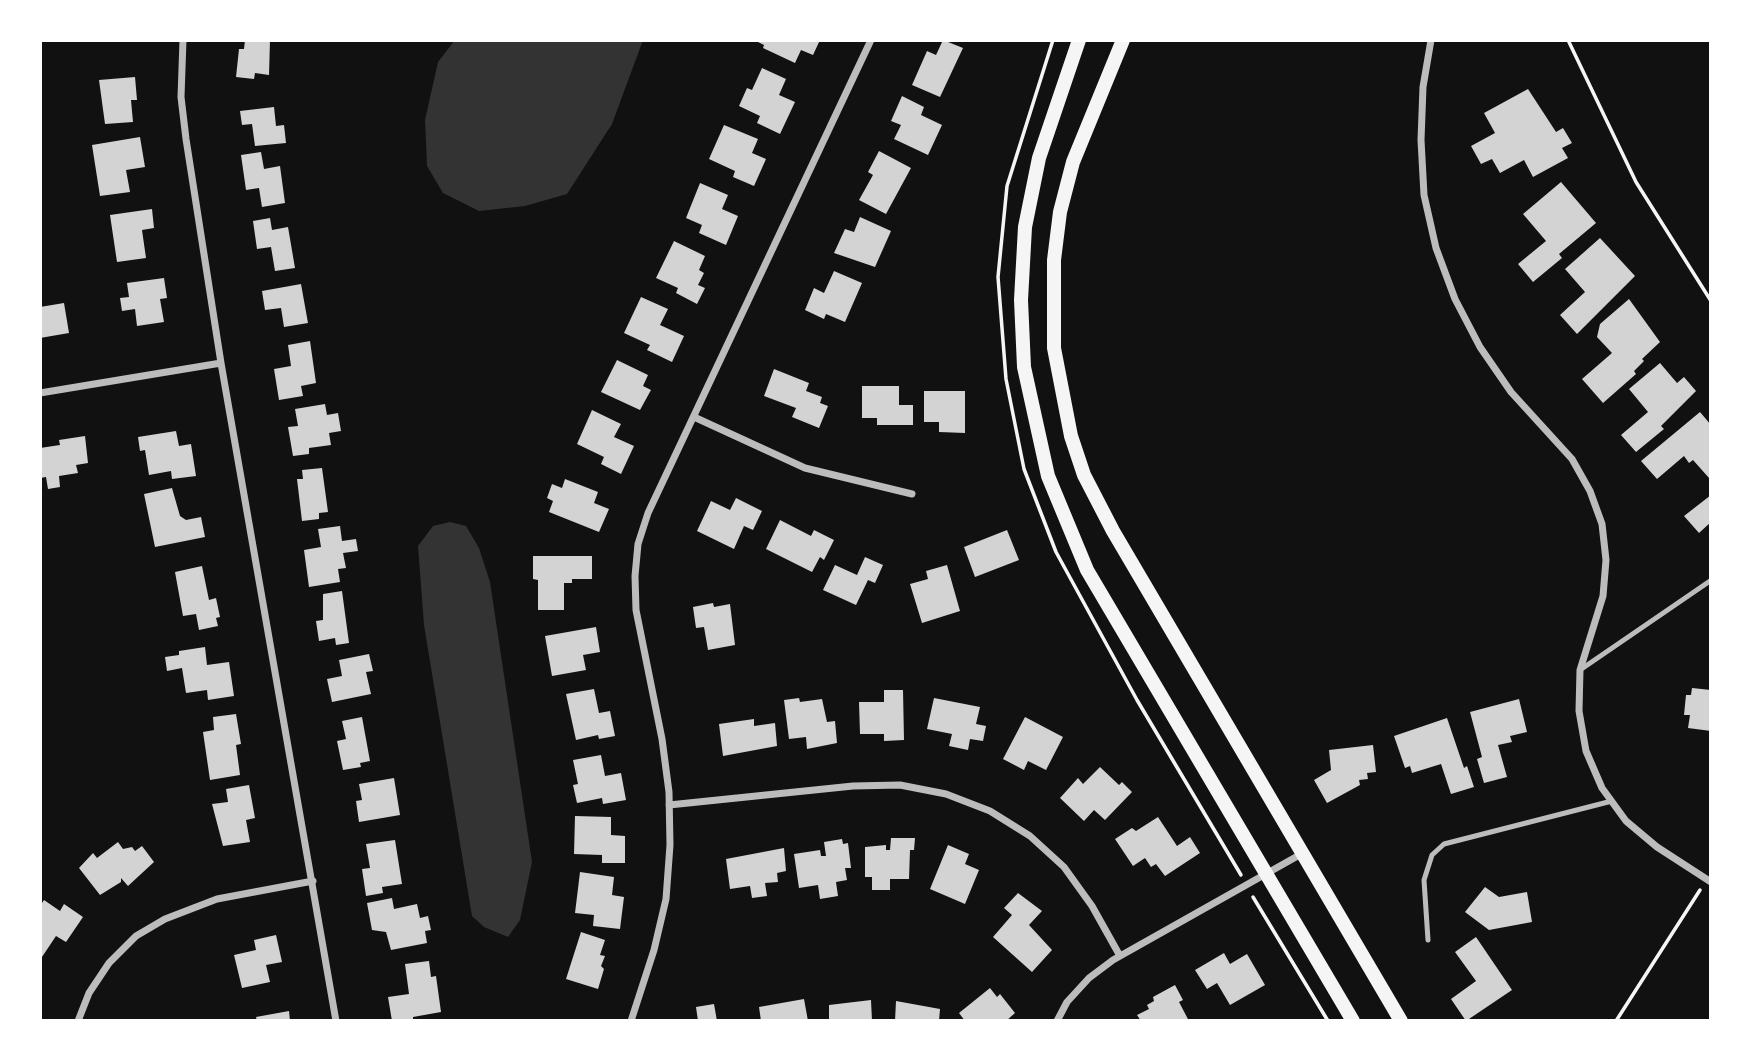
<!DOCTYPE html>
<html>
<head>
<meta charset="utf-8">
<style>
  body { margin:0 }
  #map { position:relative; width:1751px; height:1061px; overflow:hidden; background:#111; font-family:"Varela Round",sans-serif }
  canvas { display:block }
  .frame { position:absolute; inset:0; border:42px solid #fff; pointer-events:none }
</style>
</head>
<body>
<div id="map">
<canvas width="1751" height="1061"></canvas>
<div class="frame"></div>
</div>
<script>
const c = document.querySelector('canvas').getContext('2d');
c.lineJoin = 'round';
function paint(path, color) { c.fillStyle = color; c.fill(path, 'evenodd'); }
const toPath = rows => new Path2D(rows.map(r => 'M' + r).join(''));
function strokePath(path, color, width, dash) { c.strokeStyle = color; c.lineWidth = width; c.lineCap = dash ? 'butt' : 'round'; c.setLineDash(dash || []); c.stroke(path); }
paint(toPath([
  [455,40,643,40,612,124,567,194,525,206,479,211,443,193,427,166,425,120,438,62],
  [450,522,466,526,479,548,490,582,532,862,520,920,508,937,484,927,472,916,424,625,418,546,433,526]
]), '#333');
paint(toPath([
  [245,40,270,40,269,75,255,73,254,79,236,77,239,49,244,49],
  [754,40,820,40,813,55,801,50,795,63,763,48,764,45],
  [943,40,963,48,940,97,912,85,927,51,936,55],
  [762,68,786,79,779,95,795,102,780,134,757,123,760,116,739,106,747,88,752,90],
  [135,77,137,100,131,100,133,122,105,124,99,80],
  [1528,89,1556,132,1563,128,1572,143,1562,148,1568,158,1533,177,1524,160,1500,173,1492,159,1481,164,1471,146,1495,133,1484,113],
  [902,96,924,107,921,115,942,125,928,155,894,139,901,125,891,121],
  [274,107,276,126,284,125,286,143,255,146,252,124,242,125,240,111],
  [724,125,758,139,752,153,766,159,754,186,733,177,735,171,709,159],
  [140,137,145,167,126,170,130,192,100,196,92,145],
  [879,151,911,168,886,214,859,200,873,175,868,172],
  [261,152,264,169,280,166,285,203,262,207,259,188,246,190,241,155],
  [1561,182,1596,223,1559,254,1562,258,1533,282,1518,264,1546,241,1523,214],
  [700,183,728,195,722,209,738,216,726,245,699,233,702,225,686,218],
  [152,209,154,228,142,230,146,258,117,262,110,215],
  [860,217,891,231,875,267,834,253,845,229,854,232],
  [270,218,272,230,288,227,295,268,275,271,271,247,257,249,253,221],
  [1600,238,1635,276,1577,334,1560,315,1585,292,1565,269],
  [674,241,705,256,699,270,704,273,698,285,705,288,697,304,676,293,678,288,656,278],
  [834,271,862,283,845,322,826,314,824,319,805,310,814,288,824,293],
  [164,278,167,298,160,299,164,322,137,326,135,309,122,311,120,298,129,297,127,283],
  [301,284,308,323,284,327,281,308,265,310,262,291],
  [641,297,668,309,660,325,684,336,672,362,647,350,650,345,624,333],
  [1629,299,1660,342,1642,359,1644,361,1634,371,1636,374,1603,403,1582,379,1612,353,1597,337,1600,324],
  [64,303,69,333,40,338,40,307],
  [310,341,316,383,301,386,303,396,279,400,274,369,291,366,288,345],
  [617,360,648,375,643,386,651,390,640,410,601,392],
  [1660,363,1677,383,1684,377,1696,391,1661,426,1664,429,1636,452,1621,435,1648,412,1629,389],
  [774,369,809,383,806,391,822,397,820,403,828,406,819,428,792,417,796,408,764,396],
  [862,386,899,386,899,405,913,405,913,425,877,425,877,418,862,418],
  [924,391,965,391,965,433,939,432,939,422,924,422],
  [325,404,327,415,338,413,341,431,329,433,331,445,309,448,309,454,293,456,288,427,298,426,295,409],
  [592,410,621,424,614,437,634,446,621,474,601,464,604,457,577,444],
  [1700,412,1711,425,1711,477,1709,478,1693,460,1689,463,1684,456,1657,479,1641,461],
  [176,431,179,446,191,444,196,476,172,479,171,471,149,475,145,450,140,451,138,437],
  [85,436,88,463,76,465,78,473,59,476,60,487,48,489,46,477,40,478,40,448,60,445,59,440],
  [322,468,328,512,319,513,319,519,302,521,297,479,303,479,302,470],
  [565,479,598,492,594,503,609,509,599,532,549,512,553,501,547,498,552,484,562,488],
  [172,488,180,516,186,520,201,517,205,537,155,547,144,494],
  [1711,495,1711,522,1699,533,1684,516],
  [736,498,762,511,753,530,744,526,734,549,697,531,711,501,730,510],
  [780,520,811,536,814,530,834,540,824,560,820,557,812,572,766,549],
  [340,526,342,541,356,539,358,551,343,553,346,568,338,569,340,582,309,587,304,550,321,547,318,529],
  [1007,530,1019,560,975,577,964,547],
  [533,556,592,556,592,579,572,579,572,583,564,583,564,610,538,610,538,580,533,579],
  [865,557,883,565,875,583,868,580,856,605,823,590,835,565,857,575],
  [947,565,960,611,922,623,910,584,928,579,926,571],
  [202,566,209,600,216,598,220,617,216,618,218,626,199,630,196,614,183,616,175,572],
  [342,591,349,643,336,645,335,638,319,641,316,621,323,620,323,594],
  [713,603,714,607,730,604,735,645,708,650,704,627,696,628,693,607],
  [596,627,600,652,583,655,586,670,552,676,545,636],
  [205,647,207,665,229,662,234,696,208,700,207,690,186,693,182,668,167,671,165,657,179,655,179,651],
  [369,654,373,671,366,672,371,694,332,702,327,679,342,676,339,660],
  [1692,688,1711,690,1711,731,1688,728,1690,715,1684,715,1686,695,1691,695],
  [594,689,599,713,610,711,615,736,599,739,598,735,576,740,566,694],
  [884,690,903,690,904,740,884,741,884,734,860,734,859,702,884,702],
  [799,698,800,702,822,699,827,722,835,721,837,743,807,749,806,737,789,739,784,700],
  [934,698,980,707,976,724,986,726,983,741,970,739,968,750,949,746,952,734,927,729],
  [1519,699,1527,732,1510,736,1512,742,1498,745,1507,777,1484,783,1477,759,1482,757,1470,712],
  [236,714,241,744,236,745,240,775,210,780,203,732,214,730,213,717],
  [362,717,370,761,360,763,361,767,343,770,337,741,346,739,342,721],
  [1025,717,1063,737,1046,770,1028,761,1024,770,1003,759],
  [1447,718,1464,768,1467,766,1474,787,1451,794,1441,764,1412,773,1410,766,1405,768,1394,736],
  [754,719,754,726,775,723,777,746,723,756,719,724],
  [1373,745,1376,772,1367,773,1368,779,1359,780,1360,785,1327,803,1314,780,1331,770,1329,750],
  [601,755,605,776,621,773,626,800,603,804,602,798,577,803,573,785,578,784,573,760],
  [1100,767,1119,785,1122,782,1132,792,1105,820,1094,810,1084,821,1060,798,1078,778,1083,784],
  [394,778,400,815,359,822,356,801,362,800,359,784],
  [249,785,255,818,246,820,250,842,223,846,212,804,228,802,226,789],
  [575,816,611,817,611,835,625,836,625,863,602,863,602,855,574,854],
  [1158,817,1177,846,1190,837,1200,853,1165,876,1156,864,1151,867,1145,858,1133,866,1115,839,1132,828,1136,831],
  [891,838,915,838,914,850,910,850,909,879,890,879,890,890,872,890,872,877,865,877,865,847,886,845,886,850,890,850],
  [842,839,843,844,848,843,851,868,845,868,847,880,836,882,838,896,820,899,818,885,799,888,794,854,820,850,821,856,826,856,824,842],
  [395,840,402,884,382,887,383,893,366,896,362,869,370,868,366,844],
  [118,842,123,849,132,847,135,851,142,846,154,862,128,886,121,878,121,882,100,895,79,868,93,853,97,858],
  [948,845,969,854,965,864,979,870,965,904,930,889],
  [784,848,786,871,777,873,778,882,765,883,767,896,752,898,750,886,730,889,726,859],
  [580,872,614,877,612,895,624,897,620,929,593,926,594,915,575,913],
  [1485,887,1499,897,1527,892,1532,922,1489,930,1465,912],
  [1018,893,1042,911,1029,925,1052,950,1032,972,993,937,1012,915,1004,908],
  [392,898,394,909,417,904,420,918,428,916,431,930,425,931,427,943,391,950,386,932,372,930,367,903],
  [44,900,60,911,64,904,83,917,66,942,56,936,40,960,40,906],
  [581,932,605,940,600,955,605,956,601,966,604,969,598,989,566,979],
  [276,935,282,962,266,965,270,982,242,988,234,955,256,950,254,940],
  [1476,937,1512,990,1466,1021,1451,999,1476,981,1455,952],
  [1224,953,1230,964,1247,954,1265,985,1230,1005,1217,983,1207,989,1195,970],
  [429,961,431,977,436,976,441,1012,413,1017,413,1021,392,1021,388,997,409,994,405,964],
  [1175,985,1183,1000,1179,1002,1189,1021,1141,1021,1137,1015,1149,1009,1147,1005,1154,1001,1153,997],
  [990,988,997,997,1000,994,1015,1013,1006,1021,965,1021,959,1013],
  [804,999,808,1021,761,1021,759,1007],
  [871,1000,872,1021,829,1021,829,1005],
  [896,1001,940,1009,939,1021,895,1021],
  [714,1004,717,1021,698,1021,696,1007],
  [289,1011,290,1021,257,1021,256,1017]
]), '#d3d3d3');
strokePath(toPath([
  [1053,40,1007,186,998,277,1006,379,1024,469,1056,552,1137,700,1241,875],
  [1568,40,1636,182,1711,301],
  [1253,897,1328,1021],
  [1616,1021,1700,890]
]), '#f5f5f5', 3.5);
strokePath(toPath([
  [1580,670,1710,581],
  [1428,940,1424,880,1432,855,1444,844,1612,801]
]), '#bcbcbc', 5);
strokePath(toPath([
  [183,40,181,97,186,139,221,363,336,1021],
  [1431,40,1423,87,1421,140,1424,195,1436,248,1455,299,1480,347,1511,392,1572,459,1590,491,1602,524,1606,560,1603,596,1580,670,1579,711,1586,751,1602,788,1626,821,1657,847,1711,882],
  [40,393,221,363],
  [694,417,805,468,912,494],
  [669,805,853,786,900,785,946,794,990,811,1030,836,1064,867,1092,906,1120,956],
  [78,1021,89,993,109,963,136,936,165,919,217,899,313,881],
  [631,1021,654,950,666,899,670,845,669,792,662,739,636,610,635,576,638,544,648,513,871,40],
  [1057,1021,1067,1002,1089,978,1113,960,1303,853]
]), '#bcbcbc', 7);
strokePath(toPath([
  [1079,40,1039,158,1025,227,1021,300,1024,367,1048,476,1087,570,1353,1021],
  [1123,40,1073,162,1060,212,1054,260,1054,348,1071,436,1084,475,1113,531,1401,1021]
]), '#f5f5f5', 14);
</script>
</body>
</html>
